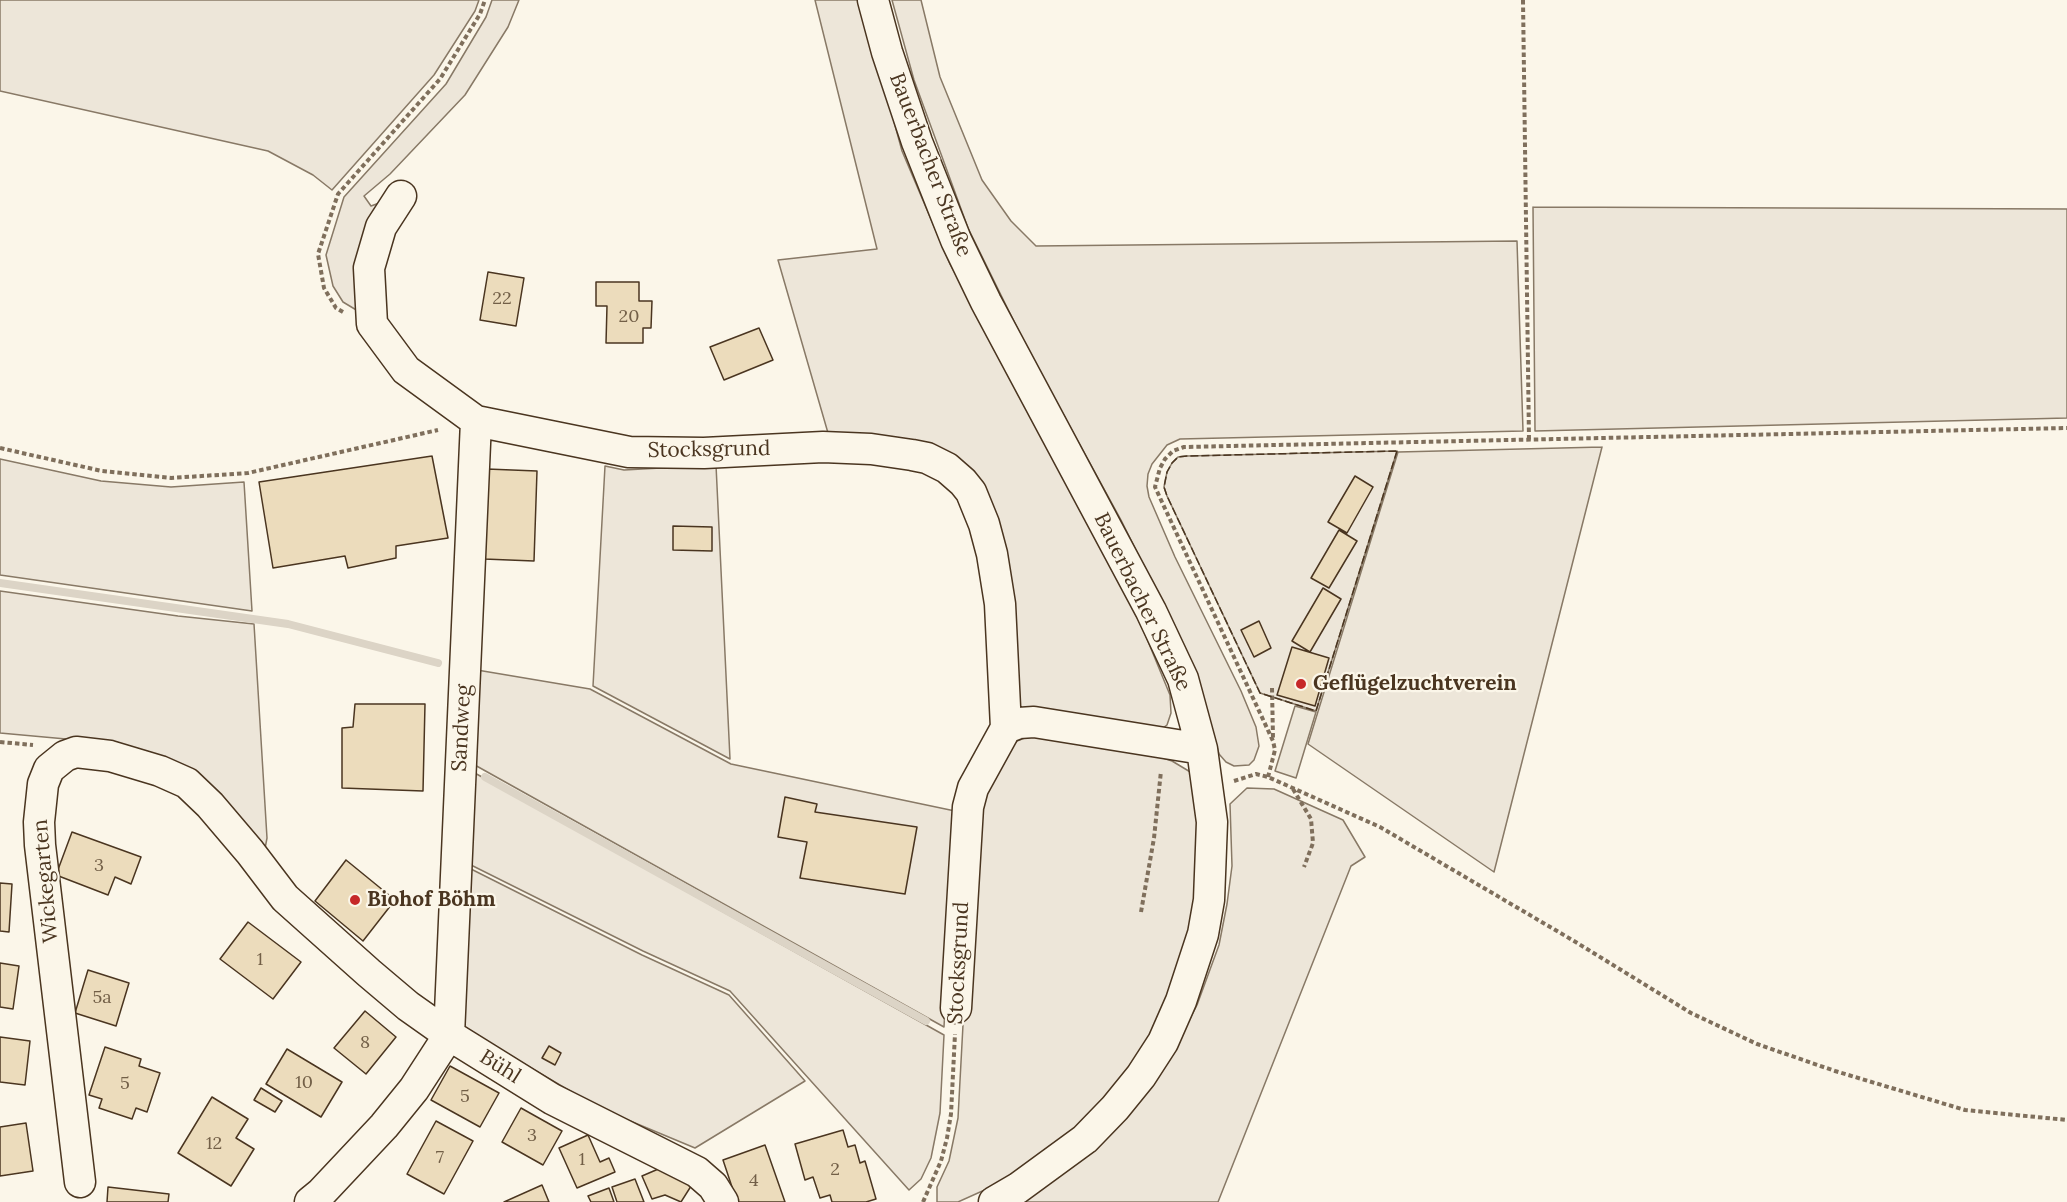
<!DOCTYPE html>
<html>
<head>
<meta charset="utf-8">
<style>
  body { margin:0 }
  canvas { display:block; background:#fbf6e9 }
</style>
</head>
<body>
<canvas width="2067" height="1202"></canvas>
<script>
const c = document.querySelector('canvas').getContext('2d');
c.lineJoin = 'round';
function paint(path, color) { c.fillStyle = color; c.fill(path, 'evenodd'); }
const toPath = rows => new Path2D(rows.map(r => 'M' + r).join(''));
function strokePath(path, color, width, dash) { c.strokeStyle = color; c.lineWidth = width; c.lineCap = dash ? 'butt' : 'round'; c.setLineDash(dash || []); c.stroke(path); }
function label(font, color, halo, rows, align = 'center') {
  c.font = font + ' Lora,serif'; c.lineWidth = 4.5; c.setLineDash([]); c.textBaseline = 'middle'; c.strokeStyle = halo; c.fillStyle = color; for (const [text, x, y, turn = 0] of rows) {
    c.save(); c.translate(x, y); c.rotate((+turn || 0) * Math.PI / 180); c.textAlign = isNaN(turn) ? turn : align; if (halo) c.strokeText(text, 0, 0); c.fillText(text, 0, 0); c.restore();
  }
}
const green = toPath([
  [0,0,479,0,475,11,434,75,332,190,313,175,268,151,0,91,0,0],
  [492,0,519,0,508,27,465,95,390,174,364,196,371,206,382,202,358,311,343,302,333,286,326,255,344,197,446,84,486,17,492,0],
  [815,0,861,0,902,151,950,264,1095,529,1145,634,1170,695,1171,713,1167,725,1157,732,1015,717,980,486,828,433,778,260,877,249,815,0],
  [892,0,921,0,940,77,982,180,1011,221,1036,246,1517,241,1523,431,1180,439,1167,445,1152,464,1148,474,1147,486,1149,497,1175,557,1241,691,1256,727,1259,746,1254,760,1249,765,1234,766,1226,762,1219,754,1201,689,1187,653,1121,520,1028,350,968,228,914,80,892,0],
  [1533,207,2067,209,2067,418,1535,431,1533,207],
  [1602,447,1494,872,1308,744,1398,452,1602,447],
  [1397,451,1316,711,1260,693,1167,496,1164,487,1167,472,1172,463,1178,457,1187,456,1397,451],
  [0,459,101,481,171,487,244,482,252,611,0,575,0,459],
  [716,465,730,759,593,686,605,466,624,470,716,465],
  [0,591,178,616,254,624,267,838,264,854,217,799,77,740,0,733,0,591],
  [477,670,590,689,731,764,955,811,944,1027,473,764,477,670],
  [1027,737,1042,737,1154,755,1172,761,1192,773,1199,824,1200,862,1186,955,1141,1054,1078,1129,1009,1179,958,1202,937,1202,937,1187,949,1161,958,1118,966,969,981,793,1004,755,1017,741,1027,737],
  [473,772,944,1035,940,1113,931,1158,921,1179,909,1190,730,991,643,951,469,864,473,772],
  [1247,788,1274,789,1343,820,1365,857,1351,866,1218,1202,1012,1202,1174,1049,1197,1005,1219,945,1227,904,1232,866,1230,804,1247,788],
  [469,868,642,955,729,995,805,1081,695,1148,623,1118,582,1098,463,1028,469,868]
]);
paint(green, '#ede6d9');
strokePath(green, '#887966', 1.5);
const parking = toPath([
  [1295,706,1316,712,1296,778,1275,771,1295,706]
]);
paint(parking, '#ede7d9');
strokePath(parking, '#887966', 1.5);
strokePath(toPath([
  [0,583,288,624,438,663],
  [485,777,926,1021]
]), '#dcd4c6', 8);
const building = toPath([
  [488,272,524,278,516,326,480,320,488,272],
  [596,282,639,282,639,301,652,301,651,328,643,328,643,343,606,343,607,306,596,306,596,282],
  [759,328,773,360,724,380,710,347,759,328],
  [432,456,448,538,396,546,396,558,348,568,345,556,273,568,259,482,432,456],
  [487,469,537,471,534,561,484,559,487,469],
  [1355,476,1373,487,1347,533,1328,522,1355,476],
  [673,526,712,527,712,551,673,550,673,526],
  [1339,530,1357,541,1329,588,1311,578,1339,530],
  [1323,588,1341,599,1310,652,1292,641,1323,588],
  [1259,621,1271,648,1254,657,1241,630,1259,621],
  [1292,647,1329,658,1315,706,1277,695,1292,647],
  [355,704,425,704,423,791,342,788,342,728,353,727,355,704],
  [785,797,817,804,815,812,917,827,905,894,800,878,807,842,778,837,785,797],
  [72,832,141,857,131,884,115,877,108,895,56,875,72,832],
  [346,860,395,900,363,941,315,901,346,860],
  [0,883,12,884,9,932,0,931,0,883],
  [248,922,301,962,273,999,220,959,248,922],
  [0,963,19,966,13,1009,0,1007,0,963],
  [88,970,129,983,116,1026,75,1013,88,970],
  [365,1011,396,1037,366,1074,334,1048,365,1011],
  [0,1037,30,1041,25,1085,0,1082,0,1037],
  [549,1046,561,1053,555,1065,542,1058,549,1046],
  [105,1047,141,1059,139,1066,160,1073,147,1112,136,1108,132,1119,99,1108,102,1099,89,1095,105,1047],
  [287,1049,342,1082,321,1117,266,1084,287,1049],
  [450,1066,499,1093,480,1127,431,1100,450,1066],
  [261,1088,282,1101,275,1112,254,1100,261,1088],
  [212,1097,248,1119,236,1138,254,1149,231,1186,178,1153,212,1097],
  [521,1108,562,1131,543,1165,502,1142,521,1108],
  [436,1121,473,1141,444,1194,407,1174,436,1121],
  [26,1123,33,1171,0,1176,0,1127,26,1123],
  [843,1130,848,1147,855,1145,860,1163,865,1161,876,1199,866,1202,832,1202,830,1195,820,1198,813,1177,805,1180,795,1144,843,1130],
  [588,1135,600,1162,609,1158,615,1172,577,1188,559,1148,588,1135],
  [765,1145,785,1202,737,1202,723,1160,765,1145],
  [663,1167,693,1183,681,1202,665,1195,652,1199,642,1176,663,1167],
  [635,1179,644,1202,617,1202,612,1187,635,1179],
  [542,1185,549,1202,504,1202,542,1185],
  [108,1187,169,1194,168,1202,107,1202,108,1187],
  [609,1188,614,1202,591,1202,588,1196,609,1188]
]);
paint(building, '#ecdcbc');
strokePath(building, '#4a3520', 1.5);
const minor = toPath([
  [873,0,887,52,917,142,956,240,986,302,1151,611,1183,679,1202,749,1212,822,1209,900,1203,934,1181,1001,1163,1042,1141,1076,1115,1108,1085,1139,1018,1188,994,1202],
  [401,196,381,227,369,268,372,324,406,370,476,421,629,452,704,453,823,447,871,449,912,455,927,458,947,468,963,482,971,492,984,524,992,554,1000,604,1006,728,973,788,968,807,956,1008],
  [1006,728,1019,723,1034,722,1202,749],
  [449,1035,476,421],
  [80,1182,40,845,39,822,43,784,49,769,65,756,76,752,110,756,160,771,187,783,210,805,250,852,285,898,369,973,408,1006,449,1035],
  [310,1202,321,1193,384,1126,414,1089,449,1035,552,1099,697,1172,713,1186,723,1202]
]);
strokePath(minor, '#4a3520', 33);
strokePath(toPath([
  [1523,0,1529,440],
  [343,312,336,308,324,288,318,254,338,194,440,79,480,14,485,0],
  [0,448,102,471,171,478,248,473,438,430],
  [1272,688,1273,738],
  [0,742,33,745],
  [1268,777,1275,750,1273,741,1155,487,1160,468,1165,459,1173,451,1184,447,2067,428],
  [1234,781,1256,774,1268,777,1380,827,1574,941,1691,1013,1757,1044,1835,1071,1965,1110,2067,1120],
  [1293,789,1311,819,1313,843,1304,867],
  [1141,912,1154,838,1161,771],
  [923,1202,941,1161,947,1138,951,1114,955,1034]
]), '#7f6f5c', 4, [4.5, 3]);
strokePath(minor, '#fbf6e9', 30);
strokePath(toPath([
  [1397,451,1316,711,1260,693,1167,496,1164,487,1167,472,1172,463,1178,457,1187,456,1397,451]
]), '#4a3520', 1.5, [8, 3]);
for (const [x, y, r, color] of [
  [1301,684,6,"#c62828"],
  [355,900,6,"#c62828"]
]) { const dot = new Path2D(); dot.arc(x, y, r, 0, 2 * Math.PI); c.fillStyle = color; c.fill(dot); strokePath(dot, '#fbf6e9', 2); }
label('18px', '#725f47', null, [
  ["22",502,299],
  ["20",629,317],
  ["3",99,866],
  ["1",260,960],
  ["5a",102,998],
  ["8",365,1043],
  ["10",304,1083],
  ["5",125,1084],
  ["5",465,1097],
  ["3",532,1136],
  ["12",214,1144],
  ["7",440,1158],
  ["1",582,1160],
  ["2",835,1170],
  ["4",754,1181]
]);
label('21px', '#4a3520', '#fbf6e9', [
  ["Bauerbacher Straße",930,165,69],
  ["Stocksgrund",709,450,-1],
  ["Bauerbacher Straße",1142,602,64],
  ["Sandweg",462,728,-87],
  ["Wickegarten",46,881,-95],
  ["Stocksgrund",959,963,-87],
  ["Bühl",500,1067,32]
]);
label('bold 21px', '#4a3520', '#fbf6e9', [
  ["Geflügelzuchtverein",1313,684],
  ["Biohof Böhm",367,900]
], 'left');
</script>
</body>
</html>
